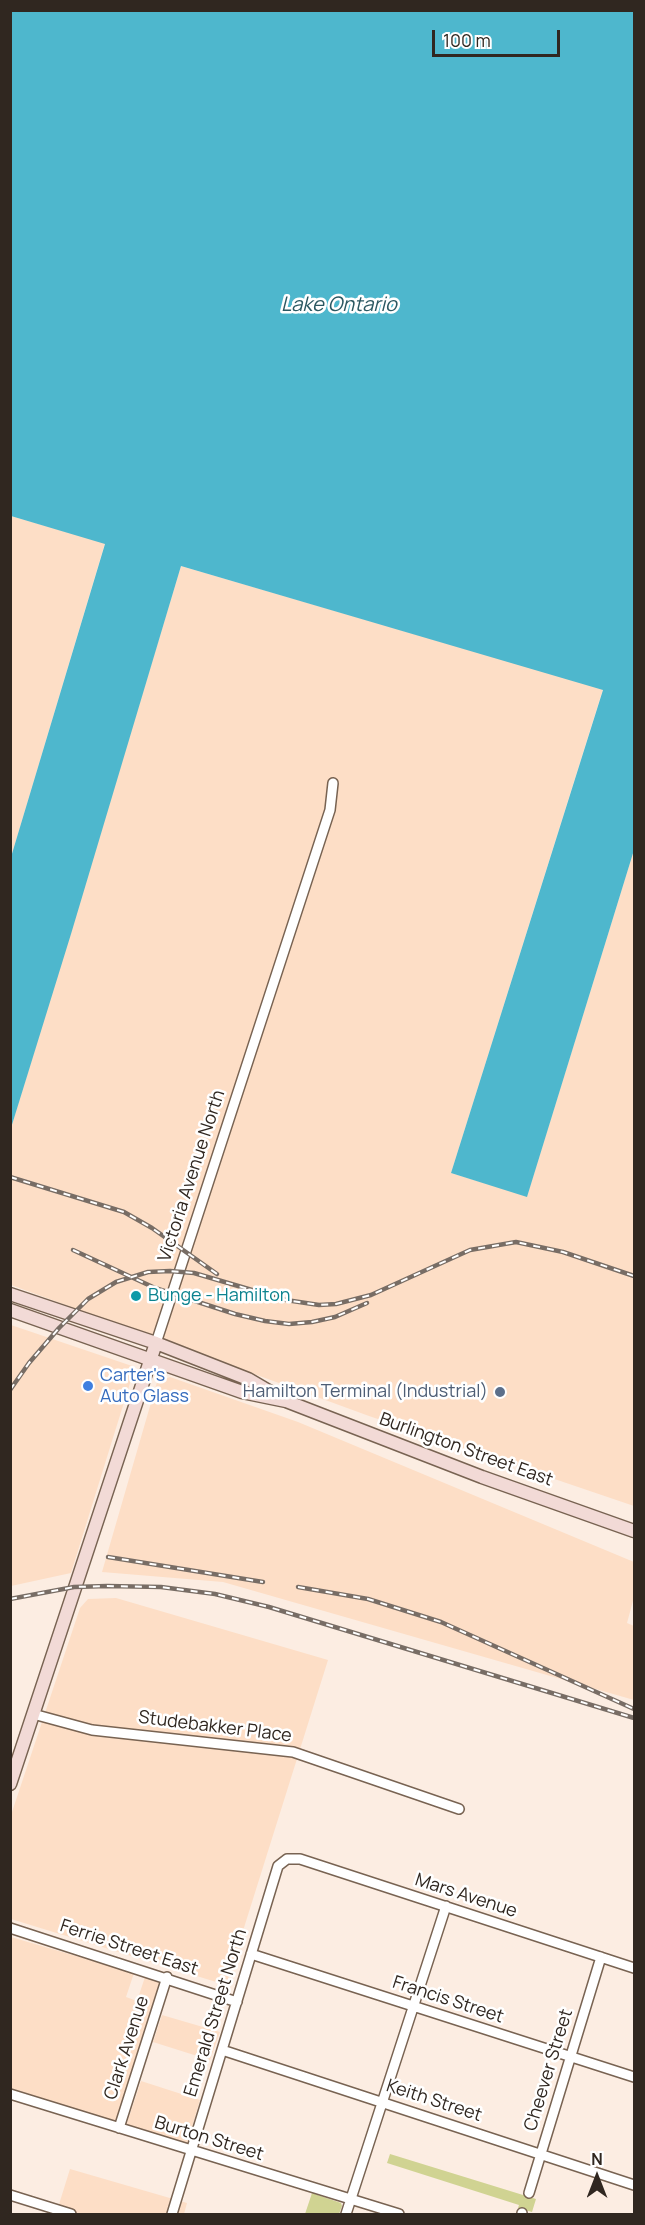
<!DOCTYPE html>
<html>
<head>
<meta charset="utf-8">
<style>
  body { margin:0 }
  #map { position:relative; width:645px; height:2225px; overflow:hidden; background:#fcede2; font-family:Manrope,sans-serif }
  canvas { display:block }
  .frame { position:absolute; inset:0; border:12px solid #302720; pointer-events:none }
  .north { position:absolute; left:567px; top:2147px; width:60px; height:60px; -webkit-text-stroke:4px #fff; paint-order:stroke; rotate:0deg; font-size:16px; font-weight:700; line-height:24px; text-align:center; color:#302720 }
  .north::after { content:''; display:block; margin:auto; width:21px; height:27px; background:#302720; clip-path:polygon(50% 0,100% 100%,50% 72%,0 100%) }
  .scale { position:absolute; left:432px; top:30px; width:128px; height:27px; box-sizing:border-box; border:3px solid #302720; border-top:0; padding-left:8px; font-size:18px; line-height:21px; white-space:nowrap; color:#302720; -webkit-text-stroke:4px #fff; paint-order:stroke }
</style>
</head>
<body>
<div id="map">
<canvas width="645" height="2225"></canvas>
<div class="frame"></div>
<div class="north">N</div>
<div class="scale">100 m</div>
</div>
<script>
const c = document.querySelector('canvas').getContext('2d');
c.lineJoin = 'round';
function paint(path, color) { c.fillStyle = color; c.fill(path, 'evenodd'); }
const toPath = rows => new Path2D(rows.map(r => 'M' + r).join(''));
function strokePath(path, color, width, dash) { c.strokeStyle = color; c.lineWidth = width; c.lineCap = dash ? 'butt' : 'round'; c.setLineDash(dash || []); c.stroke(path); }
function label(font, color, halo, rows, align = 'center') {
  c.font = font + ' Manrope,sans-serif'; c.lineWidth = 5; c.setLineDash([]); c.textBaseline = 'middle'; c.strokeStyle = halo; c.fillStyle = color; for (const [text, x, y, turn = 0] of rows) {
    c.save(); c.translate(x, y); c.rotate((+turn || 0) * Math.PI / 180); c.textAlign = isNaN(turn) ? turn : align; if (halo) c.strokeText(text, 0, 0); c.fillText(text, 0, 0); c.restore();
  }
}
paint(toPath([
  [11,516,105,543,11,857],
  [181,566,603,689,451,1173,527,1196,634,850,634,1506,369,1416,11,1285,11,1128],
  [11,1325,135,1367,71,1573,11,1586],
  [170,1377,298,1422,634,1562,634,1597,627,1623,634,1626,634,1700,223,1582,102,1572,157,1382],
  [116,1598,328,1660,226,1985,11,1919,11,1815,80,1608,88,1599],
  [11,1937,134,1973,126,1997,137,2001,145,1977,160,1982,115,2123,11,2088],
  [162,2015,220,2032,210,2060,153,2042],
  [141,2081,200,2100,187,2144,126,2126],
  [70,2169,187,2203,184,2214,56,2214]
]), '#fddec6');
paint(toPath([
  [390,2154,536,2199,532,2212,518,2208,519,2205,387,2163],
  [312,2193,341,2203,342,2206,339,2214,305,2214]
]), '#d0d392');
paint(toPath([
  [11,10,634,11,634,850,527,1197,451,1173,603,690,181,566,71,934,11,1128,11,857,105,544,11,516]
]), '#4eb7cd');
const street = toPath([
  [156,1343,330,810,333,783],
  [33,1714,92,1730,293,1752,459,1809],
  [10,1928,237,2002],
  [251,1954,634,2077],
  [222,2050,634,2185],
  [10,2094,399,2214],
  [119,2128,167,1977],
  [529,2193,601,1957],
  [10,2195,71,2214],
  [172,2214,278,1866,287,1859,300,1859,634,1968],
  [346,2214,446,1906],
  [522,2214,522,2213]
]);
const secondary = toPath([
  [10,1294,156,1343,248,1379,277,1396],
  [10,1310,242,1392,286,1401,482,1477,634,1531],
  [10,1784,156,1343]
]);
strokePath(street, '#786352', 12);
strokePath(secondary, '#786352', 15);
strokePath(street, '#fff', 9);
strokePath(secondary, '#f2dad6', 12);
const rail = toPath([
  [10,1177,124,1212,152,1228,217,1274],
  [73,1250,155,1288,235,1314,265,1321,289,1324,312,1322,335,1317,367,1303],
  [10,1390,29,1363,59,1328,88,1299,116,1282,148,1272,170,1271,194,1273,286,1300,319,1305,336,1304,371,1295,470,1250,516,1242,563,1252,634,1276],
  [108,1557,263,1582],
  [298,1587,368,1599,441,1622,634,1709],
  [10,1599,74,1587,107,1586,161,1587,215,1594,269,1607,634,1718]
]);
strokePath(rail, '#786d65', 4.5);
strokePath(rail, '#fff', 2, [7]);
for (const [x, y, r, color] of [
  [136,1296,6,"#0f9aa8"],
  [88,1386,6,"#3f7fe0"],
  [500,1392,6,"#5c6f8a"]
]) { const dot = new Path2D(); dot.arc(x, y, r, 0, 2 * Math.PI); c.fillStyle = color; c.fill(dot); strokePath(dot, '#fff', 2); }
label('18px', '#302720', '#fff', [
  ["Victoria Avenue North",192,1176,-72],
  ["Burlington Street East",466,1450,20],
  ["Studebakker Place",215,1727,7],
  ["Mars Avenue",466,1896,18],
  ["Ferrie Street East",129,1948,18],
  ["Francis Street",448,2000,18],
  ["Emerald Street North",216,2013,-73],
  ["Clark Avenue",127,2048,-72],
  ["Cheever Street",549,2070,-73],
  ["Keith Street",434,2101,18],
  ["Burton Street",209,2139,17]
]);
label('18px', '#0d838f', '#fff', [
  ["Bunge - Hamilton",148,1296]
], 'left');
label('18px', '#366cbe', '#fff', [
  ["Carter's",100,1376],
  ["Auto Glass",100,1397]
], 'left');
label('18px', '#4e5e75', '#fff', [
  ["Hamilton Terminal (Industrial)",488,1392]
], 'right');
label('italic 20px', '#2b5862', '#fff', [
  ["Lake Ontario",339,305]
]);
</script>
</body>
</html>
